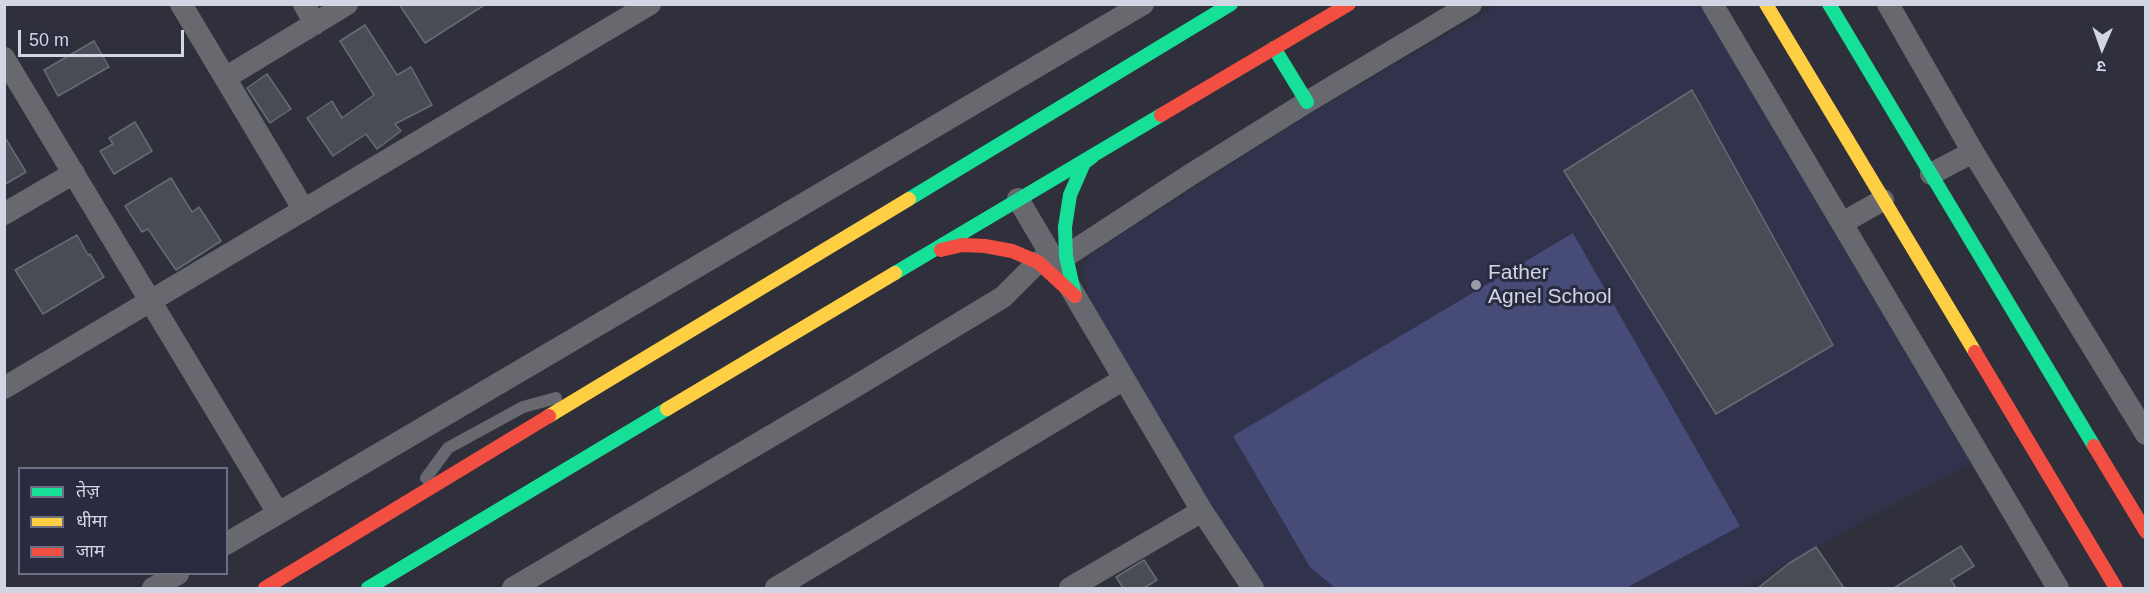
<!DOCTYPE html>
<html>
<head>
<meta charset="utf-8">
<style>
  body { margin:0 }
  #map { position:relative; width:2150px; height:593px; overflow:hidden; background:#2f303b; font-family:Arial,"Noto Sans Devanagari",sans-serif }
  canvas { display:block }
  .frame { position:absolute; inset:0; border:6px solid #d2d5e3; pointer-events:none }
  .legend { position:absolute; left:18px; top:467px; width:210px; height:108px; box-sizing:border-box; background:#292c41; border:2px solid #6d7082; margin:0; padding:8px 10px; list-style:none; font-size:18px; color:#d2d5e3 }
  .legend li { display:flex; align-items:center; gap:12px; height:30px }
  .legend b { width:30px; border:2px solid #6d7082 }
  .north { position:absolute; left:2072px; top:18px; width:60px; height:60px; -webkit-text-stroke:4px #292c41; paint-order:stroke; rotate:182deg; font-size:16px; font-weight:700; line-height:24px; text-align:center; color:#d2d5e3 }
  .north::after { content:''; display:block; margin:auto; width:21px; height:27px; background:#d2d5e3; clip-path:polygon(50% 0,100% 100%,50% 72%,0 100%) }
  .scale { position:absolute; left:18px; top:30px; width:166px; height:27px; box-sizing:border-box; border:3px solid #d2d5e3; border-top:0; padding-left:8px; font-size:18px; line-height:21px; white-space:nowrap; color:#d2d5e3; -webkit-text-stroke:4px #292c41; paint-order:stroke }
</style>
</head>
<body>
<div id="map">
<canvas width="2150" height="593"></canvas>
<div class="frame"></div>
<ul class="legend">
<li><b style="height:8px;background:#16e098"></b>तेज़</li>
<li><b style="height:8px;background:#ffcf43"></b>धीमा</li>
<li><b style="height:8px;background:#f24e42"></b>जाम</li>
</ul>
<div class="north">उ</div>
<div class="scale">50 m</div>
</div>
<script>
const c = document.querySelector('canvas').getContext('2d');
c.lineJoin = 'round';
function paint(path, color) { c.fillStyle = color; c.fill(path, 'evenodd'); }
const toPath = rows => new Path2D(rows.map(r => 'M' + r).join(''));
function strokePath(path, color, width, dash) { c.strokeStyle = color; c.lineWidth = width; c.lineCap = dash ? 'butt' : 'round'; c.setLineDash(dash || []); c.stroke(path); }
function label(font, color, halo, rows, align = 'center') {
  c.font = font + ' Arial,sans-serif'; c.lineWidth = 6; c.setLineDash([]); c.textBaseline = 'middle'; c.strokeStyle = halo; c.fillStyle = color; for (const [text, x, y, turn = 0] of rows) {
    c.save(); c.translate(x, y); c.rotate((+turn || 0) * Math.PI / 180); c.textAlign = isNaN(turn) ? turn : align; if (halo) c.strokeText(text, 0, 0); c.fillText(text, 0, 0); c.restore();
  }
}
paint(toPath([
  [1498,5,1698,5,1711,18,1816,202,1971,463,1830,539,1746,588,1264,588,1236,549,1091,302,1082,269,1094,252,1313,112]
]), '#31334d');
paint(toPath([
  [1573,233,1740,526,1626,588,1335,588,1310,567,1233,436]
]), '#464c77');
const building = toPath([
  [399,4,486,4,425,43,399,4],
  [365,25,397,75,411,67,432,105,395,124,401,131,377,149,366,134,333,156,307,118,332,101,342,118,374,95,340,41,365,25],
  [94,41,109,67,58,96,44,70,94,41],
  [267,74,291,109,270,123,247,88,267,74],
  [1692,90,1833,345,1716,414,1564,171,1692,90],
  [135,122,152,151,114,174,100,151,113,144,109,138,135,122],
  [4,136,26,172,4,185,4,136],
  [171,178,192,212,199,207,221,241,176,270,148,229,142,232,125,206,171,178],
  [77,235,88,255,90,254,104,277,43,314,15,270,77,235],
  [1961,546,1974,566,1951,580,1956,588,1894,588,1961,546],
  [1816,547,1844,588,1758,588,1788,564,1816,547],
  [1144,560,1157,580,1144,588,1123,588,1116,577,1144,560]
]);
paint(building, '#4a4c55');
strokePath(building, '#686a74', 1.5);
strokePath(toPath([
  [426,478,448,448,523,407,556,398]
]), '#68696f', 12);
strokePath(toPath([
  [181,4,304,210],
  [304,4,315,24],
  [1712,4,2058,588],
  [1888,4,1973,152],
  [4,58,278,513],
  [225,78,347,4],
  [1931,174,1973,152,2146,434],
  [1018,199,1202,511,1253,588],
  [4,214,74,173],
  [1842,223,1883,200],
  [1066,256,1190,175,1307,102,1471,4],
  [4,388,650,4],
  [226,544,1143,4],
  [153,588,178,574],
  [513,588,856,386,1003,297,1038,262],
  [776,588,1124,379],
  [1070,588,1202,511]
]), '#68696f', 22);
strokePath(toPath([
  [1829,4,2094,446],
  [1274,48,1307,102],
  [909,199,1231,4],
  [895,273,1161,115],
  [1075,296,1066,256,1065,227,1070,195,1084,163,1092,157],
  [368,588,667,409]
]), '#16e098', 14);
strokePath(toPath([
  [1766,4,1975,352],
  [667,409,895,273],
  [549,416,909,199]
]), '#ffcf43', 14);
strokePath(toPath([
  [1161,115,1349,4],
  [941,250,962,245,985,246,1012,251,1038,262,1075,296],
  [1975,352,2116,588],
  [2094,446,2146,532],
  [265,588,549,416]
]), '#f24e42', 14);
for (const [x, y, r, color] of [
  [1476,285,6,"#999ba8"]
]) { const dot = new Path2D(); dot.arc(x, y, r, 0, 2 * Math.PI); c.fillStyle = color; c.fill(dot); strokePath(dot, '#292c41', 2); }
label('21px', '#d2d5e3', '#292c41', [
  ["Father",1488,273],
  ["Agnel School",1488,297]
], 'left');
</script>
</body>
</html>
